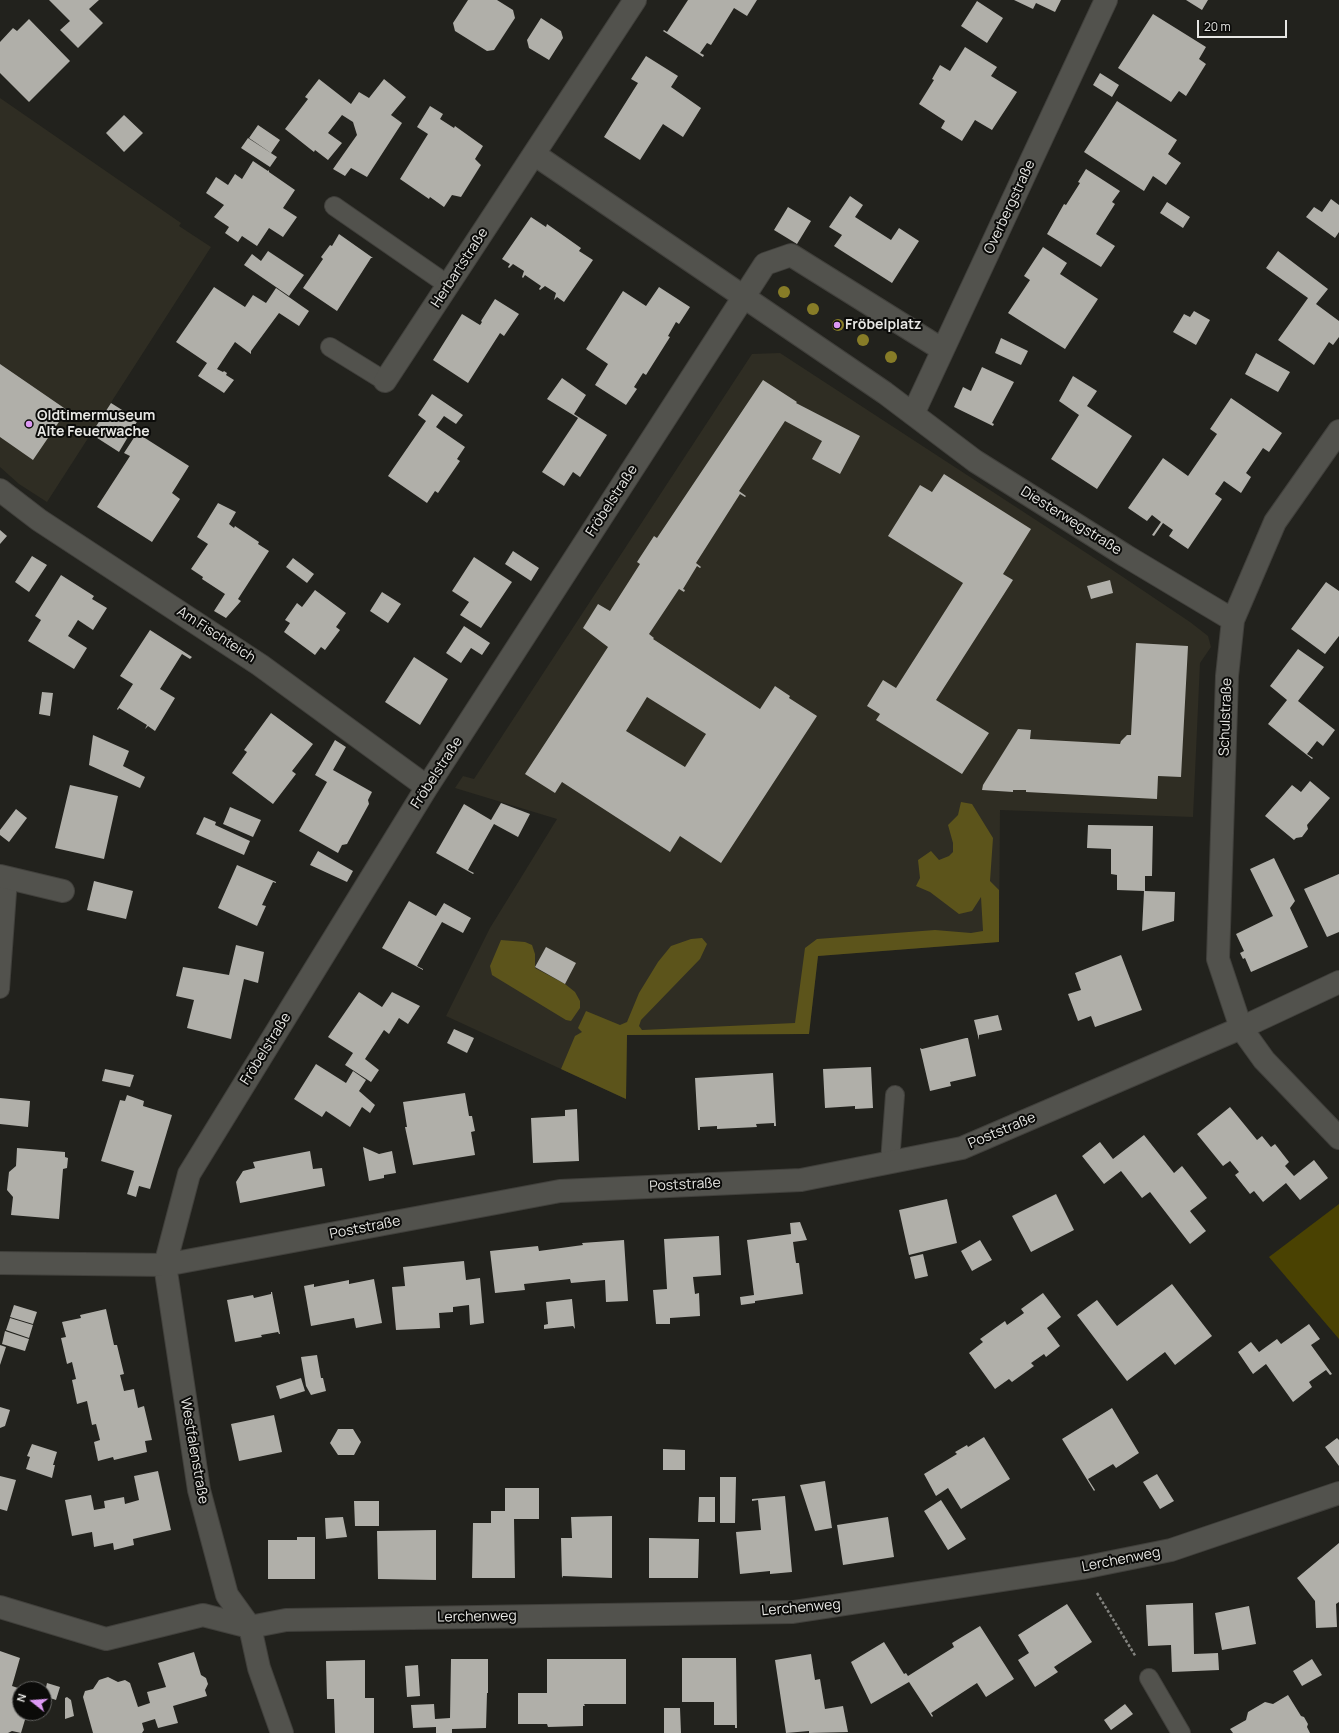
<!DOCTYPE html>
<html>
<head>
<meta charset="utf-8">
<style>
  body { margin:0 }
  #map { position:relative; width:1339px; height:1733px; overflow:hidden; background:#22221d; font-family:Manrope,sans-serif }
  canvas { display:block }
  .north { position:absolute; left:12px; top:1681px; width:40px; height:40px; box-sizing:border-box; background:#0b0b09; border:1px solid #636361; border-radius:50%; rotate:287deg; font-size:11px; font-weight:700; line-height:16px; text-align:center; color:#e7e7e4 }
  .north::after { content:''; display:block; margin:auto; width:14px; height:18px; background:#dd99f4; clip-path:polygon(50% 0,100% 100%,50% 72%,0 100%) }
  .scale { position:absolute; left:1197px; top:20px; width:90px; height:18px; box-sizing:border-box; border:2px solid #e7e7e4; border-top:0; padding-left:5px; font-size:12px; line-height:14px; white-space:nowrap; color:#e7e7e4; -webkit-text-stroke:3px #0b0b09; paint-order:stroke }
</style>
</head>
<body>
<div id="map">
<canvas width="1339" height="1733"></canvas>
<div class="north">N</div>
<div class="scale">20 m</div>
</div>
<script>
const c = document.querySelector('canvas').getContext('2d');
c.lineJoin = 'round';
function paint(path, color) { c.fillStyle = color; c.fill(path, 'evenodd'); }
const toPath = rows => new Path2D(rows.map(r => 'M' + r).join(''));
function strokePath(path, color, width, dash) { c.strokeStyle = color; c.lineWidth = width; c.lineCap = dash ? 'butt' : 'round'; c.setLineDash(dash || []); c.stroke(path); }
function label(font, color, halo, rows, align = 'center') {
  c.font = font + ' Manrope,sans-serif'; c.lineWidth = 4; c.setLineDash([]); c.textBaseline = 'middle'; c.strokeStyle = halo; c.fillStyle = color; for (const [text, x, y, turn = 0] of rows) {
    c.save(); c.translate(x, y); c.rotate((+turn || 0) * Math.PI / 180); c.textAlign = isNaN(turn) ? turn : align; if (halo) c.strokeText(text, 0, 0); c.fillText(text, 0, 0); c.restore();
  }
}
paint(toPath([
  [0,98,181,223,179,226,211,247,47,502,19,484,0,467],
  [780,353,1111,569,1190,622,1208,636,1211,647,1200,663,1193,817,1000,810,999,942,818,956,809,1034,627,1035,626,1099,446,1016,490,928,557,819,455,788,463,776,474,779,752,354]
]), '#2f2d23');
paint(toPath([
  [1339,1204,1339,1339,1269,1257]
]), '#4a4202');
paint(toPath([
  [961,802,972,804,993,838,990,881,999,890,999,942,818,956,809,1034,627,1035,626,1099,561,1069,575,1036,582,1032,578,1028,586,1011,620,1025,627,1022,639,993,658,962,671,946,691,939,702,938,707,944,700,959,641,1020,639,1026,642,1030,795,1023,805,948,817,939,935,930,971,933,983,931,981,897,972,911,959,914,930,892,916,886,920,878,918,860,931,851,939,860,949,856,953,852,953,843,948,825,958,815],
  [501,940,525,942,532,945,535,954,535,968,565,984,575,992,580,1001,580,1008,571,1021,566,1020,492,975,490,966]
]), '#5c541b');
paint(toPath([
  [49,0,99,0,89,9,103,23,78,48,60,30,70,21],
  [468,0,497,0,513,10,515,18,494,50,487,51,455,31,453,23],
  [688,0,757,0,747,16,734,8,711,45,707,43,700,53,704,55,703,57,663,31,664,30,667,32],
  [1014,0,1061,0,1055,12,1036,3,1033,9],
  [1186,0,1208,0,1202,10],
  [977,1,1003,18,987,43,961,26],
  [1153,14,1206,47,1199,59,1206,64,1186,96,1179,91,1171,102,1118,68],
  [541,18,561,31,563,38,549,60,529,48,527,40],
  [29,19,70,61,29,102,0,73,0,42,13,28,17,31],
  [965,47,997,67,991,76,1017,92,992,130,975,120,962,141,941,128,945,121,919,104,934,80,932,79,940,65,950,71],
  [646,56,678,76,671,87,701,108,683,137,663,124,640,160,604,137,638,83,631,79],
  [1100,73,1119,85,1112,97,1093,85],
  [319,79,351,104,359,92,369,98,384,79,406,97,391,115,402,123,367,177,351,168,345,176,333,169,357,135,353,122,342,115,328,133,342,143,328,160,315,150,314,152,285,129,308,99,305,97],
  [1117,101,1177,140,1168,154,1181,163,1166,185,1153,176,1144,191,1084,152],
  [430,106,443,114,440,119,454,128,455,126,483,146,475,159,481,165,461,197,452,195,444,207,430,197,429,199,400,179,428,134,417,127],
  [124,115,143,133,124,152,106,133],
  [258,125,280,140,271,153,249,138],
  [248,138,277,157,270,167,241,148],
  [253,161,268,171,269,170,269,172,295,190,283,208,297,217,283,237,269,228,257,246,242,236,238,242,225,233,229,227,214,217,224,205,206,193,216,177,228,185,235,174,242,179],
  [1086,169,1120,191,1112,202,1115,204,1096,234,1115,246,1101,267,1047,234,1064,204,1066,205,1080,183,1078,182],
  [850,196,863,205,855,217,891,240,899,228,919,241,892,283,834,246,842,235,829,227],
  [1331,199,1339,205,1339,232,1335,238,1306,217,1314,207,1322,212],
  [1167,202,1190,217,1183,228,1160,213],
  [788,207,811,221,797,244,774,230],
  [531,217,546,227,547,224,581,248,579,251,593,260,564,302,557,297,554,300,556,293,545,286,540,290,539,289,541,286,525,275,523,278,522,277,524,271,513,264,509,268,508,267,510,264,502,259],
  [339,234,373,258,371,258,337,311,303,288,323,259,321,257,330,245,332,246],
  [1043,247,1067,263,1060,274,1098,299,1065,349,1008,313,1030,280,1024,276],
  [268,251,304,275,289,296,244,265,252,254,261,261],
  [1278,251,1328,289,1316,304,1339,321,1339,337,1333,345,1329,342,1314,365,1278,340,1308,298,1266,268],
  [214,287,245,307,253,295,266,303,276,288,309,311,299,326,279,313,251,351,251,354,235,342,217,369,223,372,224,371,227,373,226,375,234,380,224,393,198,376,207,363,176,342],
  [659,287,690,307,679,324,676,322,668,336,670,337,646,375,643,373,634,387,637,389,626,405,595,385,608,364,586,349,623,291,646,306],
  [495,299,519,314,504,336,500,333,468,383,433,360,462,314,480,325,482,322,481,321],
  [1194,311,1210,320,1196,345,1173,332,1184,314,1190,317],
  [1001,338,1028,351,1021,365,995,353],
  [1256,353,1290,372,1278,392,1245,374],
  [0,364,67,410,33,460,0,437],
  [982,367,1014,382,992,423,994,424,993,426,954,407,963,387,971,391],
  [1073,376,1097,391,1087,406,1132,436,1097,489,1051,459,1079,415,1059,401],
  [562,378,586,395,574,414,607,435,580,477,573,472,564,486,542,472,578,418,547,399],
  [763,380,797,402,796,403,860,436,840,474,812,459,822,441,785,421,739,491,746,496,745,497,740,494,696,563,701,567,700,568,697,566,683,589,685,590,684,592,679,589,649,634,654,638,653,639,760,709,775,686,790,696,789,698,817,716,721,863,680,836,670,852,562,782,555,793,525,774,608,647,583,628,598,604,610,611,640,564,637,562,654,536,657,538],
  [647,697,706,734,685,767,626,731],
  [432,394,463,415,456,424,444,416,436,427,465,447,457,459,460,461,438,493,435,491,427,503,388,476,426,421,418,415],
  [1231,398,1282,433,1269,452,1263,448,1246,473,1251,477,1241,493,1224,481,1215,494,1222,499,1188,549,1169,536,1173,530,1163,523,1154,536,1152,535,1161,522,1152,515,1147,521,1128,508,1163,458,1188,476,1217,434,1210,429],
  [111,403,138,420,119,452,91,434],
  [137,433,189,466,172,493,180,499,152,542,97,507,130,456,124,453],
  [944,474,1031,529,1003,574,1013,580,936,700,989,733,962,774,876,720,880,714,867,706,883,680,896,688,963,583,888,536,920,485,932,492],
  [218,503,236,512,229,524,234,528,235,526,259,542,258,544,269,551,238,599,241,601,226,618,214,611,225,594,202,579,203,577,191,569,208,544,197,537],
  [0,530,7,536,0,544],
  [513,551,539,568,531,581,505,564],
  [32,556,47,565,29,592,15,582],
  [474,557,512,582,481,628,460,615,469,602,452,591],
  [293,558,314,574,307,583,286,567],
  [61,575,94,596,92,599,107,608,93,630,78,620,68,636,87,648,74,669,28,641,41,620,35,616],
  [1110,580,1113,593,1091,599,1087,586],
  [1326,582,1339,591,1339,636,1325,654,1291,629],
  [315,590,346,613,336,627,340,630,325,650,321,647,315,655,284,632,290,623,285,620,297,603,302,607],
  [382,592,401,604,388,623,370,611],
  [464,626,490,643,482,655,471,648,461,663,446,653],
  [150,630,192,657,190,659,182,654,160,689,175,698,155,731,148,726,145,729,147,725,119,708,118,710,117,709,133,684,120,676],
  [1136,643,1188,646,1181,777,1158,776,1157,799,1026,792,1026,790,1013,790,1013,792,982,790,983,785,1018,729,1031,730,1030,739,1120,744,1121,741,1127,735,1131,735],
  [1298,649,1324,667,1298,701,1335,730,1323,746,1317,741,1307,754,1313,758,1312,759,1268,724,1287,700,1270,686],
  [414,657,448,679,420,725,385,702],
  [42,692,53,693,50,716,39,714],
  [271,713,313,744,292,771,296,774,273,804,232,773,247,752,244,750],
  [93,735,129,751,123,766,145,777,140,788,89,765],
  [335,740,346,747,333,770,372,792,368,800,369,804,347,844,342,845,338,853,299,831,327,782,315,775],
  [1310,781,1330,798,1307,825,1308,829,1302,837,1296,838,1294,840,1265,816,1292,785,1301,792],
  [70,785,118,796,104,859,55,848],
  [501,803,530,814,518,837,494,824,468,870,474,873,473,874,436,853,464,804,491,820],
  [230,807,261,820,253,837,223,824],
  [16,809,27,818,9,842,0,835,0,830],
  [204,817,216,822,215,825,250,841,244,855,196,834],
  [1088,825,1153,826,1152,876,1145,876,1145,891,1175,892,1174,921,1142,931,1144,891,1117,890,1117,875,1111,874,1111,849,1087,848],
  [318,851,353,871,347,882,310,865],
  [1274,858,1295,901,1290,908,1308,947,1251,972,1245,958,1243,959,1240,953,1244,951,1236,934,1273,916,1250,869],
  [237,865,276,882,276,883,273,882,262,905,266,906,257,926,218,908],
  [1339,874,1339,932,1327,937,1304,889],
  [94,881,133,891,126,919,87,910],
  [409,901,436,916,444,903,471,918,463,933,442,922,417,966,423,969,423,970,382,948],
  [236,945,264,952,258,983,244,979,231,1039,187,1028,194,1000,176,996,183,967,229,975],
  [546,947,576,963,565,984,535,967],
  [1121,955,1142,1010,1095,1027,1091,1016,1078,1021,1068,994,1081,990,1075,973],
  [359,992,382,1007,392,992,420,1006,408,1024,399,1018,389,1034,384,1030,365,1059,379,1070,371,1082,345,1065,353,1053,328,1037],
  [998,1015,1002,1030,979,1035,979,1040,974,1020],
  [454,1029,474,1038,467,1053,447,1043],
  [966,1038,968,1038,976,1076,950,1082,951,1086,930,1091,920,1048,922,1049],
  [316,1064,346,1083,353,1071,366,1080,359,1091,375,1105,370,1113,362,1107,350,1127,326,1111,322,1117,294,1099],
  [871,1067,873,1108,855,1109,855,1106,825,1108,823,1069],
  [105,1069,134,1075,130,1087,102,1081],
  [773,1073,776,1126,774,1126,774,1123,756,1124,757,1127,717,1129,717,1126,700,1127,700,1130,698,1130,695,1078],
  [465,1093,469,1116,472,1116,475,1131,471,1132,475,1155,413,1165,405,1127,407,1127,403,1102],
  [127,1095,144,1101,143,1106,172,1115,150,1189,139,1186,136,1197,127,1194,134,1171,101,1161,120,1100,125,1101],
  [0,1098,30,1101,28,1127,0,1124],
  [1230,1107,1257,1140,1262,1136,1271,1147,1275,1144,1289,1162,1285,1166,1294,1176,1314,1160,1328,1178,1300,1200,1286,1183,1263,1202,1254,1191,1250,1194,1235,1175,1239,1172,1230,1161,1223,1166,1197,1134],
  [577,1109,579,1161,533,1163,531,1118,565,1116,565,1110],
  [1144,1135,1174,1173,1182,1166,1207,1198,1190,1211,1206,1231,1190,1244,1150,1192,1142,1198,1121,1171,1104,1184,1082,1156,1100,1142,1113,1159],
  [363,1147,379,1154,392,1151,396,1173,384,1175,384,1178,369,1181],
  [17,1148,65,1152,65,1157,68,1158,67,1168,63,1169,59,1219,11,1215,13,1197,7,1190,9,1172,16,1166],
  [310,1151,313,1169,322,1168,325,1186,240,1203,236,1182,243,1171,255,1168,253,1162],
  [1056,1194,1074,1230,1031,1252,1012,1216],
  [947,1199,957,1243,909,1255,899,1210],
  [800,1222,807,1240,793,1242,796,1263,799,1263,803,1294,755,1301,755,1303,741,1305,740,1297,754,1295,747,1240,791,1234,790,1223],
  [719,1236,721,1275,693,1277,695,1294,699,1293,700,1316,670,1318,670,1324,656,1324,653,1290,667,1289,664,1239],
  [624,1240,628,1301,606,1302,605,1280,571,1283,570,1279,524,1284,525,1290,495,1293,490,1251,538,1246,539,1251,583,1245,582,1243],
  [980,1240,992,1260,972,1271,961,1251],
  [923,1254,928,1276,915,1279,910,1257],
  [464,1261,466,1280,480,1278,484,1323,470,1325,469,1305,453,1307,453,1312,439,1313,440,1328,396,1330,392,1287,405,1286,403,1267],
  [374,1279,382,1323,356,1328,354,1318,311,1326,304,1286,314,1284,314,1287,349,1280,349,1284],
  [1172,1284,1212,1336,1175,1365,1165,1352,1127,1381,1077,1315,1097,1300,1117,1326],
  [271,1292,272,1292,280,1334,279,1334,278,1332,261,1335,262,1337,235,1342,227,1300,253,1295,254,1298,271,1294],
  [1043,1293,1061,1317,1047,1328,1060,1346,1046,1357,1044,1354,1031,1363,1034,1366,1012,1382,1009,1379,995,1389,969,1353,983,1342,980,1339,1005,1321,1007,1325,1024,1313,1021,1309],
  [572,1299,575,1329,573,1326,544,1329,544,1325,548,1324,546,1302],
  [14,1305,37,1312,33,1324,10,1317],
  [106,1309,114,1345,117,1345,124,1374,120,1375,124,1391,134,1389,138,1408,144,1406,152,1440,145,1441,147,1452,114,1460,113,1457,98,1461,94,1442,100,1440,96,1424,92,1425,87,1401,77,1404,72,1380,76,1379,72,1362,67,1364,61,1338,66,1337,62,1322,81,1318,80,1315],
  [10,1318,33,1325,29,1338,6,1330],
  [1309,1324,1320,1339,1311,1345,1332,1374,1330,1375,1326,1370,1309,1382,1312,1387,1293,1402,1266,1364,1253,1374,1238,1352,1251,1342,1259,1352,1277,1339,1281,1344],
  [5,1331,29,1339,25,1351,2,1344],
  [0,1345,6,1347,0,1365],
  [317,1355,321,1378,323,1378,326,1391,311,1395,306,1386,301,1357],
  [301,1378,305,1391,280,1399,276,1386],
  [0,1407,10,1410,5,1426,0,1428],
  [1112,1408,1139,1453,1116,1468,1113,1464,1088,1479,1095,1490,1094,1491,1062,1439],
  [274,1415,282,1452,239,1461,231,1424],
  [338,1429,353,1429,361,1442,354,1455,338,1455,330,1443],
  [984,1437,1010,1479,961,1509,948,1488,936,1496,924,1474,957,1454,955,1452,967,1445,968,1447],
  [1337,1438,1339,1440,1339,1466,1325,1447],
  [32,1444,57,1452,53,1465,55,1465,52,1478,26,1469,30,1457,27,1456],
  [663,1449,685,1450,685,1470,663,1470],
  [158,1471,171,1530,133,1539,134,1545,114,1550,113,1543,94,1547,92,1532,72,1536,65,1500,91,1495,94,1510,105,1508,104,1501,124,1497,125,1504,139,1500,134,1476],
  [1157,1474,1174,1501,1160,1509,1143,1482],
  [0,1476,16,1480,7,1511,0,1509],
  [720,1477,736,1477,735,1523,720,1523],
  [825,1481,832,1528,815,1531,800,1485],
  [505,1488,539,1488,539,1519,514,1519,515,1578,472,1578,473,1523,491,1523,491,1511,505,1511],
  [785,1496,792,1572,770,1574,770,1571,740,1574,736,1532,761,1530,758,1500,752,1501,752,1499],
  [699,1497,715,1497,715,1522,698,1522],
  [941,1500,966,1539,948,1550,924,1511],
  [354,1501,379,1501,379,1526,355,1526],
  [612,1516,612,1578,563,1576,562,1578,561,1538,572,1538,571,1517],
  [343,1517,347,1537,326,1539,325,1518],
  [888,1517,894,1557,843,1565,837,1525],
  [436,1530,436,1580,378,1579,377,1531],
  [297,1537,315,1537,315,1579,268,1579,268,1540,297,1540],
  [649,1538,699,1539,698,1578,649,1578],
  [1339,1543,1339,1602,1336,1604,1337,1627,1316,1628,1315,1601,1297,1578],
  [1193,1603,1194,1654,1218,1653,1219,1670,1172,1672,1171,1645,1148,1646,1146,1605],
  [1067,1604,1092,1642,1054,1667,1058,1672,1035,1687,1018,1660,1029,1653,1018,1635],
  [1249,1606,1256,1644,1222,1650,1215,1613],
  [980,1626,1014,1679,986,1697,977,1683,931,1713,933,1716,932,1717,909,1682,871,1704,851,1662,884,1642,904,1674,906,1673,908,1676,954,1647,952,1643],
  [0,1651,20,1658,12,1686,18,1688,20,1692,20,1713,27,1713,21,1733,12,1731,8,1733,0,1733],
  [194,1652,201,1675,206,1678,208,1684,205,1690,207,1696,173,1706,178,1723,158,1728,155,1719,142,1723,144,1730,142,1733,93,1733,83,1697,85,1691,93,1689,99,1680,108,1677,118,1682,125,1680,130,1683,138,1707,150,1703,147,1692,166,1687,158,1663],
  [811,1654,815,1680,820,1679,825,1709,843,1706,848,1732,809,1733,809,1731,786,1733,775,1660],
  [682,1658,736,1658,737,1728,735,1728,735,1725,714,1725,714,1702,682,1702],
  [451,1659,488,1659,488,1693,487,1693,486,1728,452,1729,452,1733,436,1733,436,1727,413,1728,411,1705,434,1704,435,1719,450,1718],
  [547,1659,626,1659,626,1704,584,1704,585,1706,583,1706,583,1726,548,1727,547,1724,518,1724,518,1693,547,1693],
  [1312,1659,1322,1675,1302,1686,1293,1671],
  [365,1660,365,1698,374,1698,374,1733,335,1733,334,1699,327,1699,326,1661],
  [418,1665,420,1696,407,1697,405,1666],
  [47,1683,60,1687,56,1700,44,1696],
  [1288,1695,1301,1716,1304,1717,1308,1724,1307,1727,1310,1733,1233,1733,1230,1729,1246,1720,1248,1712,1265,1702,1273,1704],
  [67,1697,71,1700,74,1716,65,1719,65,1698],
  [1125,1704,1133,1714,1111,1730,1104,1720],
  [664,1708,680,1708,681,1733,664,1733]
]), '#b0afa9');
const lane = toPath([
  [334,206,448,285],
  [330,347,385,381],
  [0,989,8,878],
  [890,1162,895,1095],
  [1149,1678,1181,1733]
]);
const street = toPath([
  [534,154,885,393,975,461,1126,556,1233,620],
  [385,381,635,0],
  [913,414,1106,0],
  [1339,431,1275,522,1233,620,1227,676,1218,959,1241,1028,1264,1060,1339,1138],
  [0,490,39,520,260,665,427,787],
  [0,876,63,891],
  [0,1263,165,1265,560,1191,801,1180,962,1148,1241,1028,1339,982],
  [0,1607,106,1639,203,1615,250,1627,286,1620,793,1612,1082,1568,1171,1550,1339,1493],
  [282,1733,259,1668,250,1627,227,1595,199,1490,165,1265,189,1174,427,787,765,264,791,255,943,350]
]);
strokePath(lane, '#41403c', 20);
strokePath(street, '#41403c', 24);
strokePath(toPath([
  [1097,1593,1136,1657]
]), '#83837f', 2.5, [3, 2]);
strokePath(lane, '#52524d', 18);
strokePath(street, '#52524d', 22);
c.fillStyle = '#877c27';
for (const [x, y] of [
  [784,292],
  [813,309],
  [838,325],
  [863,340],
  [891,357]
]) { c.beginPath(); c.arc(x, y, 6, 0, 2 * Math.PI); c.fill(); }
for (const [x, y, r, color] of [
  [837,325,4,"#dd99f4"],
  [29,424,4,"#dd99f4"]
]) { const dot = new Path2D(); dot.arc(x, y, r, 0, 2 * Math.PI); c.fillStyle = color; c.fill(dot); strokePath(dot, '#0b0b09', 1.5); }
label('14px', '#e7e7e4', '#0b0b09', [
  ["Overbergstraße",1010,207,-65],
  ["Herbartstraße",460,268,-57],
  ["Fröbelstraße",612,501,-57],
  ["Diesterwegstraße",1071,521,32],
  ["Am Fischteich",216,635,33],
  ["Schulstraße",1226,717,-88],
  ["Fröbelstraße",437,773,-57],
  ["Fröbelstraße",266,1049,-58],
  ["Poststraße",1002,1131,-23],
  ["Poststraße",685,1185,-3],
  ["Poststraße",365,1228,-11],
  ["Westfalenstraße",194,1451,80],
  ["Lerchenweg",1121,1560,-11],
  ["Lerchenweg",801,1608,-5],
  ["Lerchenweg",477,1617,-1]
]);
label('bold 14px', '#e7e7e4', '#0b0b09', [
  ["Fröbelplatz",845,325],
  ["Oldtimermuseum",37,416],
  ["Alte Feuerwache",37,432]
], 'left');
</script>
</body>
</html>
